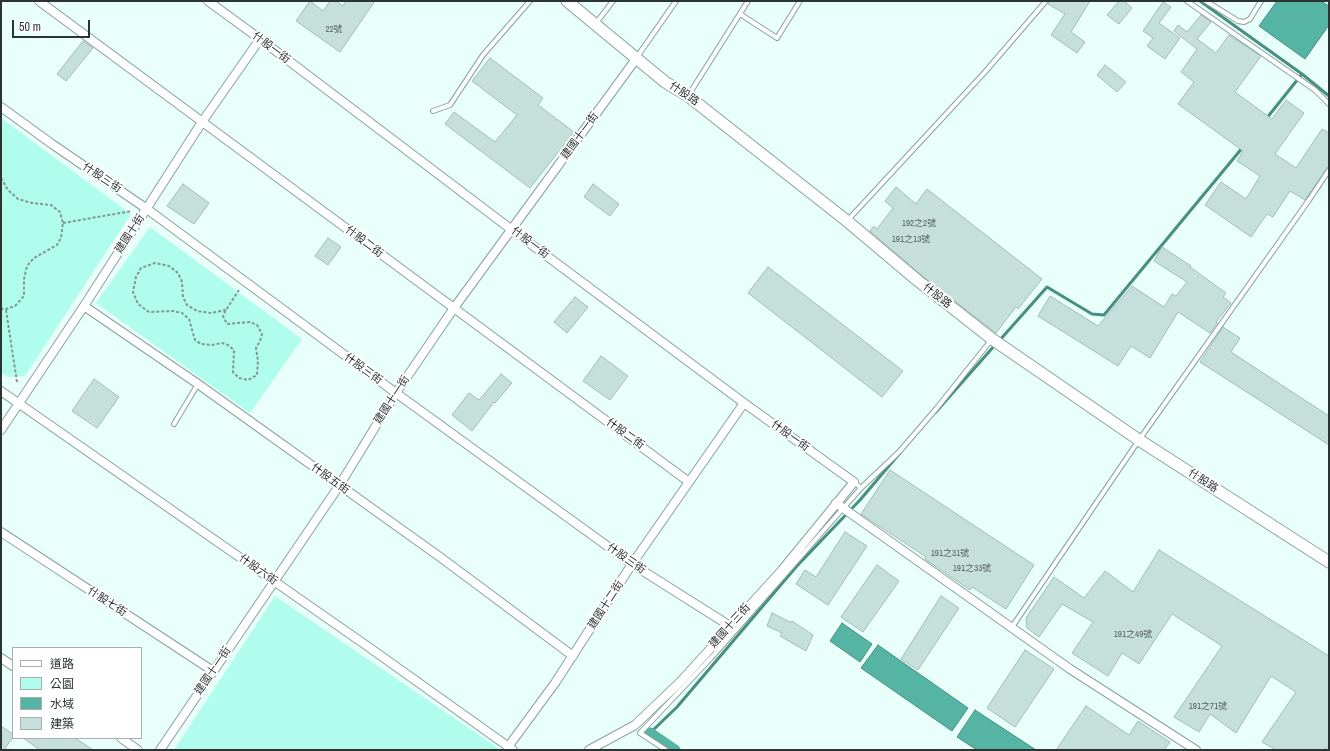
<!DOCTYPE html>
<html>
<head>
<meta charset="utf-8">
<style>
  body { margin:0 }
  #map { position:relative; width:1330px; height:751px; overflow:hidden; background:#e9fff9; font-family:"Archivo Narrow","Noto Sans TC",sans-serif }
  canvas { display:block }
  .frame { position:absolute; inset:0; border:2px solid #2a3432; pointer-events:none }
  .legend { position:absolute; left:12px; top:647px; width:130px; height:92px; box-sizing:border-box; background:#fff; border:1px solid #aaaead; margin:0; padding:5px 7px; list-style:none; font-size:12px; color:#2a3432 }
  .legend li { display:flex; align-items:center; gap:8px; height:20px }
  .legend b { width:20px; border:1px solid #aaaead }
  .scale { position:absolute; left:12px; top:20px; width:78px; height:18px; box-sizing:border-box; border:2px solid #2a3432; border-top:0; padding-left:5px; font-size:12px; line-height:14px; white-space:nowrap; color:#2a3432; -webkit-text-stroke:3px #fff; paint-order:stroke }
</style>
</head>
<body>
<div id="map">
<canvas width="1330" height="751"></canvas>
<div class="frame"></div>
<ul class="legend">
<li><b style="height:5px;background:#fff"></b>道路</li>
<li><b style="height:11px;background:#b0fced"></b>公園</li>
<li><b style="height:11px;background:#55b4a3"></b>水域</li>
<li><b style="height:11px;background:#c5e0da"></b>建築</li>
</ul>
<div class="scale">50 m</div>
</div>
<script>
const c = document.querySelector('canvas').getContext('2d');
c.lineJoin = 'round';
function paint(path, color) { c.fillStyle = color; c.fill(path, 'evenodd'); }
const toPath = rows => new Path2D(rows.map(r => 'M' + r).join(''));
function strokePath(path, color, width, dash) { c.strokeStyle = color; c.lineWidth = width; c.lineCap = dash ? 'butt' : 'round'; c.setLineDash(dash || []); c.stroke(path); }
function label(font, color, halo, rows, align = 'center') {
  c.font = font + ' "Archivo Narrow","Noto Sans TC",sans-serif'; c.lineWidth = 4; c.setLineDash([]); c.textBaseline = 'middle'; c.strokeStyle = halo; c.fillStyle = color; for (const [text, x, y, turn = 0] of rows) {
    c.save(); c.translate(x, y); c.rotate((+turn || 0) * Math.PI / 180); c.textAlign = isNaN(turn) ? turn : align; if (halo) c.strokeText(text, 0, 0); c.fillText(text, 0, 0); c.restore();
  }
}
paint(toPath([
  [1,118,131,214,25,376,7,377,1,372],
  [150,227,302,339,250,413,96,303],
  [275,596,501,750,174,750]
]), '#b0fced');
const water = toPath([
  [1277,1,1321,1,1329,6,1329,25,1305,59,1259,26,1277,1],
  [842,623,872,644,860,662,830,641,842,623],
  [878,645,968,708,952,731,861,668,878,645],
  [975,710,1036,750,977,750,957,737,975,710]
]);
paint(water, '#55b4a3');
strokePath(water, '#488e81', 1);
strokePath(toPath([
  [1200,1,1302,74,1329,96],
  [1266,119,1302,74],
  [999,341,1047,287,1092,314,1104,315,1243,147],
  [935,413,995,345],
  [650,733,677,707,796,567,860,500,900,453]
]), '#488e81', 3);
strokePath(toPath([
  [650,733,675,750]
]), '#55b4a3', 11);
const building = toPath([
  [310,1,323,11,330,1,336,1,343,6,346,1,375,1,340,52,296,21,310,1],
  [1049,1,1090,1,1071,32,1085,42,1077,53,1051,35,1065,14,1048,4,1049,1],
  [1119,1,1124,1,1132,8,1119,24,1107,15,1119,1],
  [1163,2,1171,7,1159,23,1180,38,1165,59,1147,46,1153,38,1143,31,1163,2],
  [1201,15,1211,22,1197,39,1216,53,1229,35,1261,56,1235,92,1272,119,1286,100,1304,113,1275,154,1296,168,1322,129,1329,133,1329,166,1305,200,1290,191,1273,217,1267,214,1251,237,1205,205,1221,182,1246,199,1260,176,1237,161,1243,151,1178,104,1194,82,1181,72,1197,49,1174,31,1178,25,1187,32,1201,15],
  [83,41,93,48,66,81,57,74,83,41],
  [490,58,543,98,538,105,574,132,530,188,445,124,454,112,495,142,517,115,472,81,490,58],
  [1105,65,1126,82,1117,92,1097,75,1105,65],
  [183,184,209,203,194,224,167,206,183,184],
  [593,184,619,204,610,216,584,197,593,184],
  [896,187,916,204,927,189,1042,279,1018,309,1016,307,996,333,921,275,870,231,874,226,877,229,893,208,885,201,896,187],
  [328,238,341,247,328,265,315,256,328,238],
  [1162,247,1191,266,1190,267,1226,293,1223,297,1231,303,1216,322,1217,323,1210,333,1178,312,1150,358,1131,346,1118,366,1038,316,1050,296,1098,326,1132,286,1164,307,1172,294,1176,296,1187,282,1154,261,1162,247],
  [768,267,903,371,882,397,748,293,768,267],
  [575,297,588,307,567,333,554,322,575,297],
  [1223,327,1240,338,1231,352,1329,416,1329,445,1200,362,1223,327],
  [601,356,628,376,610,400,583,381,601,356],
  [501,374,512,383,495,403,494,402,472,431,452,415,469,393,479,400,501,374],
  [94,379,119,397,97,428,72,411,94,379],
  [890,470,1034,565,1006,609,972,587,970,590,925,559,926,557,861,514,890,470],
  [845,532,867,546,828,605,796,584,805,570,816,577,845,532],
  [1159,550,1329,656,1329,747,1322,750,1276,750,1262,742,1296,692,1271,676,1236,733,1210,714,1199,732,1174,717,1222,646,1172,614,1139,664,1122,653,1108,676,1072,653,1093,622,1062,604,1039,637,1027,628,1026,618,1054,577,1084,598,1105,571,1133,592,1159,550],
  [877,565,899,581,863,632,841,617,877,565],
  [941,596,959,608,918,670,901,659,941,596],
  [772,613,790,622,792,621,813,635,806,651,780,636,782,633,767,626,772,613],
  [1025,650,1054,669,1015,727,987,708,1025,650],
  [1086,706,1129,735,1138,721,1170,742,1164,750,1056,750,1086,706],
  [1,726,13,734,13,737,4,750,1,750,1,726],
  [23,738,75,738,93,750,40,750,23,738]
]);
paint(building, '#c5e0da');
strokePath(building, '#a2bcb6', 1);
const lane = toPath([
  [1187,1,1315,90,1329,104],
  [1206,1,1238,21,1244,22,1250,19,1261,1],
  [740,14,777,38,800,1],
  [596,23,613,1],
  [637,57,676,1],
  [688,96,748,1],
  [433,111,450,105,483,55,530,1],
  [847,221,985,72,1046,1],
  [174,424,198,384],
  [854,482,861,488,899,452,936,409,992,339],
  [1012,627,1139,440,1309,200,1329,170],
  [666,750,640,733,712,657,861,488]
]);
const street = toPath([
  [39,1,689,482],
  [208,1,260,39,512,230,744,403,854,482,782,570,681,681,635,725,589,750],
  [1,107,52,144,147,209,396,393,632,564,730,626],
  [84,306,198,384,440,557,573,656],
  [1,391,370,648,513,750],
  [1,430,84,306,202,122,260,39],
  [836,503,1070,669,1196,750],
  [1,532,213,671],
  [1,658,13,666],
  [121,738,138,750],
  [508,747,555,683,632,564,744,403],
  [160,750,339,486,396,393,454,308,636,59]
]);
const secondary = toPath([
  [567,1,665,82,688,96,847,221,917,280,992,339,1139,440,1329,562]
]);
strokePath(lane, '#88a29c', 6);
strokePath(street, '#88a29c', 10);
strokePath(secondary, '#88a29c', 13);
strokePath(toPath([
  [1,178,8,190,18,199,32,203,51,205,60,212,63,223,61,238,57,245,34,258,27,266,24,279,24,296,15,306,6,309,1,309],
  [63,223,132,211],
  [6,310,17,382],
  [226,310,211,313,197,311,187,305,183,297,182,282,178,273,169,266,155,263,141,268,136,277,133,292,138,304,149,312,173,311,182,313,189,319,195,340,201,344,212,345,222,343,228,345,234,350,233,372,239,378,248,380,257,375,258,361,256,348,260,341,262,334,257,325,250,322,227,324,223,316,226,310,239,290]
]), '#859591', 2, [3, 2]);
strokePath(lane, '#fff', 4);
strokePath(street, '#fff', 8);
strokePath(secondary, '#fff', 11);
label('9px', '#515f5c', null, [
  ["22號",334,30],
  ["192之2號",919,224],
  ["191之13號",911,240],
  ["191之31號",950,554],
  ["191之33號",972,569],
  ["191之49號",1133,635],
  ["191之71號",1208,707]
]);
label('11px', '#2a3432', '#fff', [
  ["什股一街",271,48,37],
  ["什股路",684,94,34],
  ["建國十一街",580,136,-54],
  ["什股三街",102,178,34],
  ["建國十街",130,234,-57],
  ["什股二街",364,242,37],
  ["什股一街",530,243,37],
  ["什股路",937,296,38],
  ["什股三街",363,369,36],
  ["建國十一街",392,400,-57],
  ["什股二街",625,434,36],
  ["什股一街",790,436,36],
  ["什股五街",330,479,36],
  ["什股路",1203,481,33],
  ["什股三街",626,559,35],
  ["什股六街",258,570,35],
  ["什股七街",107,602,33],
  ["建國十二街",606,605,-57],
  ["建國十三街",730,626,-48],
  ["建國十一街",213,671,-56]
]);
</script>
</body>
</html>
